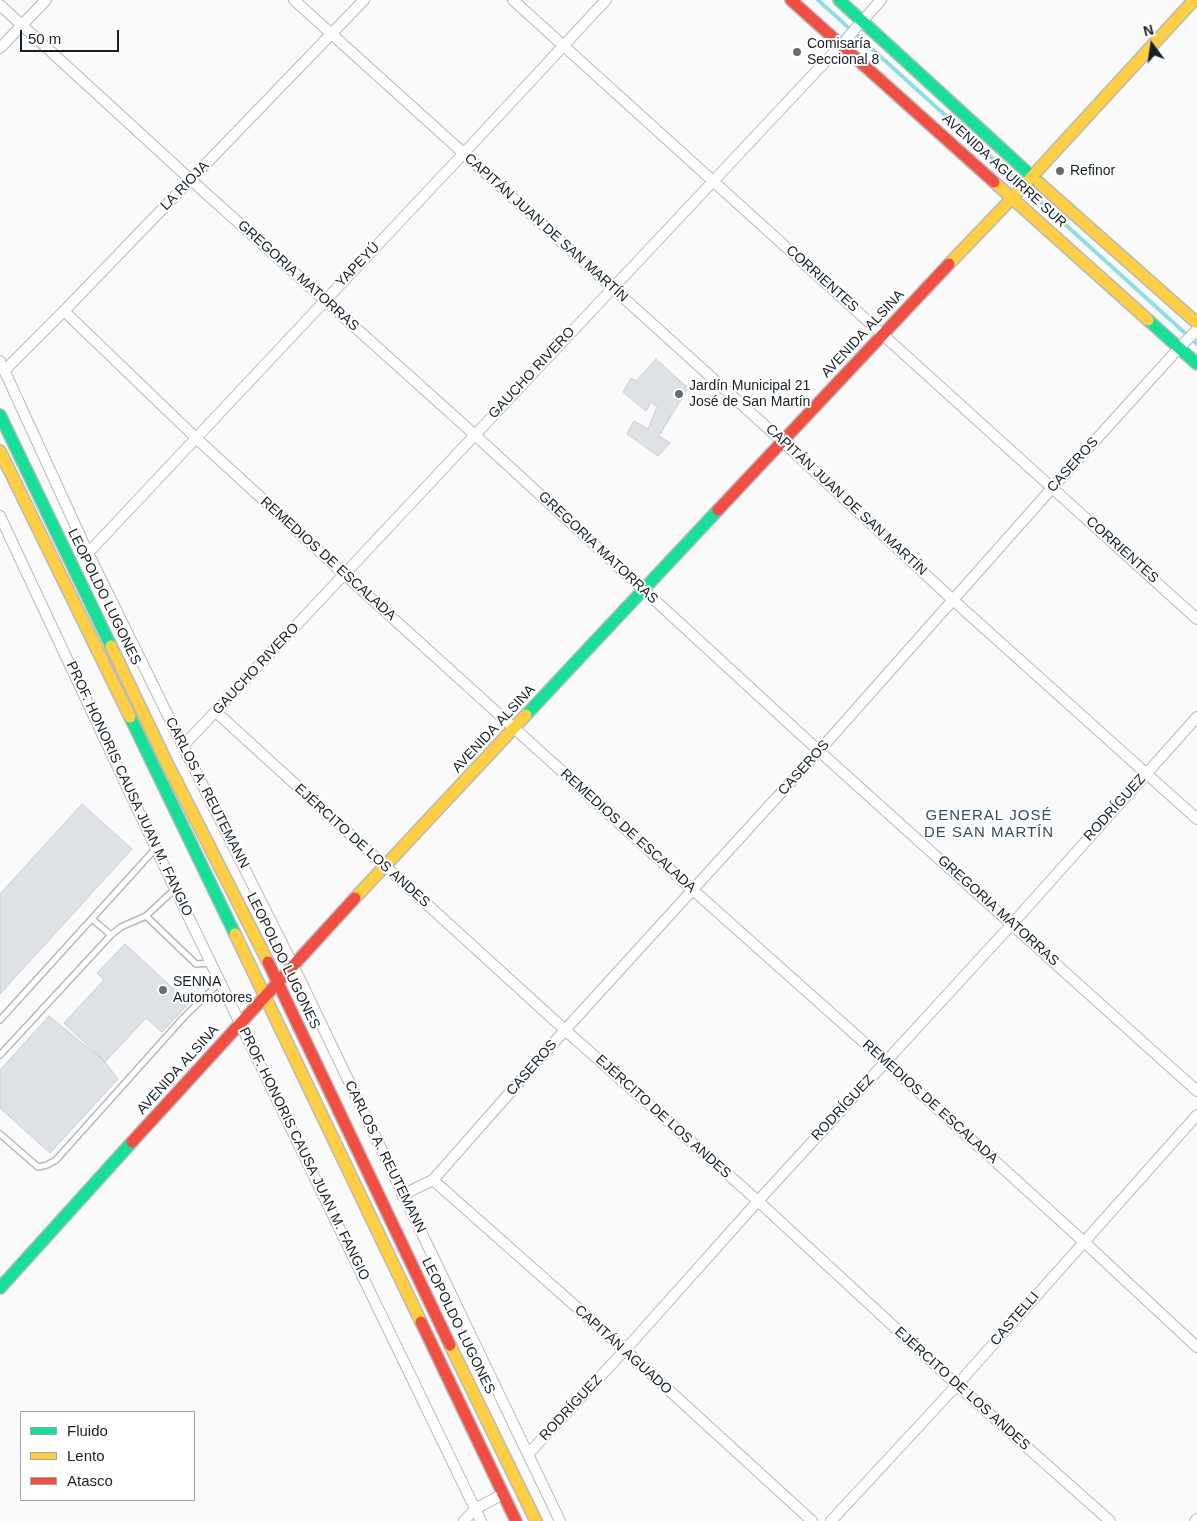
<!DOCTYPE html>
<html>
<head>
<meta charset="utf-8">
<style>
  body { margin:0 }
  #map { position:relative; width:1197px; height:1521px; overflow:hidden; background:#fafafa; font-family:Helvetica,sans-serif }
  canvas { display:block }
  .legend { position:absolute; left:20px; top:1411px; width:175px; height:90px; box-sizing:border-box; background:#fff; border:1px solid #a2a6a9; margin:0; padding:6px 9px; list-style:none; font-size:15px; color:#162028 }
  .legend li { display:flex; align-items:center; gap:10px; height:25px }
  .legend b { width:25px; border:1px solid #a2a6a9 }
  .north { position:absolute; left:1127px; top:20px; width:50px; height:50px; -webkit-text-stroke:4px #fff; paint-order:stroke; rotate:346deg; font-size:14px; font-weight:700; line-height:20px; text-align:center; color:#162028 }
  .north::after { content:''; display:block; margin:auto; width:18px; height:22px; background:#162028; clip-path:polygon(50% 0,100% 100%,50% 72%,0 100%) }
  .scale { position:absolute; left:20px; top:30px; width:99px; height:22px; box-sizing:border-box; border:2px solid #162028; border-top:0; padding-left:6px; font-size:15px; line-height:18px; white-space:nowrap; color:#162028; -webkit-text-stroke:4px #fff; paint-order:stroke }
</style>
</head>
<body>
<div id="map">
<canvas width="1197" height="1521"></canvas>
<ul class="legend">
<li><b style="height:6px;background:#16e098"></b>Fluido</li>
<li><b style="height:6px;background:#ffcf43"></b>Lento</li>
<li><b style="height:6px;background:#f24e42"></b>Atasco</li>
</ul>
<div class="north">N</div>
<div class="scale">50 m</div>
</div>
<script>
const c = document.querySelector('canvas').getContext('2d');
c.lineJoin = 'round';
const toPath = rows => new Path2D(rows.map(r => 'M' + r).join(''));
function strokePath(path, color, width, dash) { c.strokeStyle = color; c.lineWidth = width; c.lineCap = dash ? 'butt' : 'round'; c.setLineDash(dash || []); c.stroke(path); }
function paint(path, color) { c.fillStyle = color; c.fill(path, 'evenodd'); }
function label(font, color, halo, rows, align = 'center') {
  c.font = font + ' Helvetica,sans-serif'; c.lineWidth = 4; c.setLineDash([]); c.textBaseline = 'middle'; c.strokeStyle = halo; c.fillStyle = color; for (const [text, x, y, turn = 0] of rows) {
    c.save(); c.translate(x, y); c.rotate((+turn || 0) * Math.PI / 180); c.textAlign = isNaN(turn) ? turn : align; if (halo) c.strokeText(text, 0, 0); c.fillText(text, 0, 0); c.restore();
  }
}
strokePath(toPath([
  [818,0,1020,183],
  [1025,188,1197,344]
]), '#90dde4', 4);
const building = toPath([
  [656,359,688,388,659,436,670,443,658,456,627,434,634,421,648,429,657,407,651,402,646,411,623,392,631,378,636,381,656,359],
  [82,804,132,849,0,994,0,894,82,804],
  [125,944,189,1003,162,1032,146,1018,105,1062,64,1023,104,980,97,973,125,944],
  [49,1016,105,1062,118,1079,50,1153,0,1108,0,1070,49,1016]
]);
paint(building, '#dee2e7');
strokePath(building, '#cacdd2', 1);
const lane = toPath([
  [146,916,196,964,211,963],
  [92,919,111,935],
  [0,1020,156,848],
  [0,1055,111,935,121,927,146,916,175,889],
  [0,1134,38,1167,47,1165,56,1160,184,1017,220,982]
]);
const street = toPath([
  [294,0,782,441,953,600,1197,819],
  [513,0,1197,619],
  [0,5,191,180,475,435,819,751,1197,1091],
  [0,48,46,0],
  [64,311,196,438,344,574,693,890,886,1062,1083,1241,1197,1347],
  [0,361,88,553,183,746,293,965,560,1521],
  [4,371,64,311,364,0],
  [0,516,175,889,481,1521],
  [88,553,463,154,606,0],
  [216,712,565,1030,758,1201,957,1385,1110,1521],
  [183,746,841,45,881,0],
  [433,1180,625,1350,812,1521],
  [402,1195,433,1180,565,1030,819,751,1053,487,1179,348,1197,330],
  [528,1454,625,1350,758,1201,1012,924,1197,717],
  [464,1521,475,1509,503,1494],
  [831,1521,957,1385,1197,1115],
  [1195,1521,1197,1519]
]);
const fast = toPath([
  [839,0,1039,183],
  [1148,320,1197,364],
  [0,415,111,646],
  [526,715,718,510],
  [130,717,235,934],
  [0,1288,132,1142]
]);
const slow = toPath([
  [994,182,1148,320],
  [1039,183,1197,323],
  [949,264,1016,194,1194,0],
  [0,451,130,717],
  [111,646,166,761,268,962],
  [355,898,526,715],
  [235,934,421,1322],
  [450,1345,536,1521]
]);
const jam = toPath([
  [791,0,994,182],
  [718,510,949,264],
  [268,962,450,1345],
  [132,1142,355,898],
  [421,1322,516,1521]
]);
strokePath(lane, '#b6babe', 8);
strokePath(street, '#b6babe', 12);
strokePath(fast, '#b6babe', 14);
strokePath(slow, '#b6babe', 14);
strokePath(jam, '#b6babe', 14);
strokePath(lane, '#fefefe', 5);
strokePath(street, '#fefefe', 10);
strokePath(fast, '#16e098', 11);
strokePath(slow, '#ffcf43', 11);
strokePath(jam, '#f24e42', 11);
for (const [x, y, r, color] of [
  [797,52,5,"#666c72"],
  [1060,171,5,"#666c72"],
  [679,394,5,"#666c72"],
  [163,990,5,"#666c72"]
]) { const dot = new Path2D(); dot.arc(x, y, r, 0, 2 * Math.PI); c.fillStyle = color; c.fill(dot); strokePath(dot, '#fff', 2); }
label('14px', '#162028', '#fff', [
  ["Comisaría",807,44],
  ["Seccional 8",807,60],
  ["Refinor",1070,171],
  ["Jardín Municipal 21",689,386],
  ["José de San Martín",689,402],
  ["SENNA",173,982],
  ["Automotores",173,998]
], 'left');
label('14px', '#162028', '#fff', [
  ["AVENIDA AGUIRRE SUR",1004,171,42],
  ["LA RIOJA",185,186,-46],
  ["CAPITÁN JUAN DE SAN MARTÍN",546,228,42],
  ["YAPEYÚ",358,265,-46],
  ["GREGORIA MATORRAS",298,276,42],
  ["CORRIENTES",822,279,42],
  ["AVENIDA ALSINA",863,334,-47],
  ["GAUCHO RIVERO",532,373,-47],
  ["CASEROS",1073,465,-48],
  ["CAPITÁN JUAN DE SAN MARTÍN",846,500,43],
  ["GREGORIA MATORRAS",598,548,43],
  ["CORRIENTES",1122,550,42],
  ["REMEDIOS DE ESCALADA",328,559,42],
  ["LEOPOLDO LUGONES",104,597,64],
  ["GAUCHO RIVERO",256,669,-47],
  ["AVENIDA ALSINA",494,729,-47],
  ["CASEROS",804,768,-48],
  ["PROF. HONORIS CAUSA JUAN M. FANGIO",129,789,65],
  ["CARLOS A. REUTEMANN",207,793,63],
  ["RODRÍGUEZ",1115,808,-48],
  ["REMEDIOS DE ESCALADA",628,831,42],
  ["EJÉRCITO DE LOS ANDES",362,846,42],
  ["GREGORIA MATORRAS",998,911,42],
  ["LEOPOLDO LUGONES",283,961,64],
  ["CASEROS",532,1068,-49],
  ["AVENIDA ALSINA",178,1070,-48],
  ["REMEDIOS DE ESCALADA",930,1102,42],
  ["RODRÍGUEZ",843,1108,-47],
  ["EJÉRCITO DE LOS ANDES",663,1117,42],
  ["PROF. HONORIS CAUSA JUAN M. FANGIO",304,1154,64],
  ["CARLOS A. REUTEMANN",385,1157,64],
  ["CASTELLI",1015,1319,-49],
  ["LEOPOLDO LUGONES",458,1326,64],
  ["CAPITÁN AGUADO",623,1350,42],
  ["EJÉRCITO DE LOS ANDES",962,1389,42],
  ["RODRÍGUEZ",571,1408,-47]
]);
c.letterSpacing = '1px';
label('15px', '#354d5f', '#fff', [
  ["GENERAL JOSÉ",989,816],
  ["DE SAN MARTÍN",989,833]
]);
c.letterSpacing = '0px';
</script>
</body>
</html>
